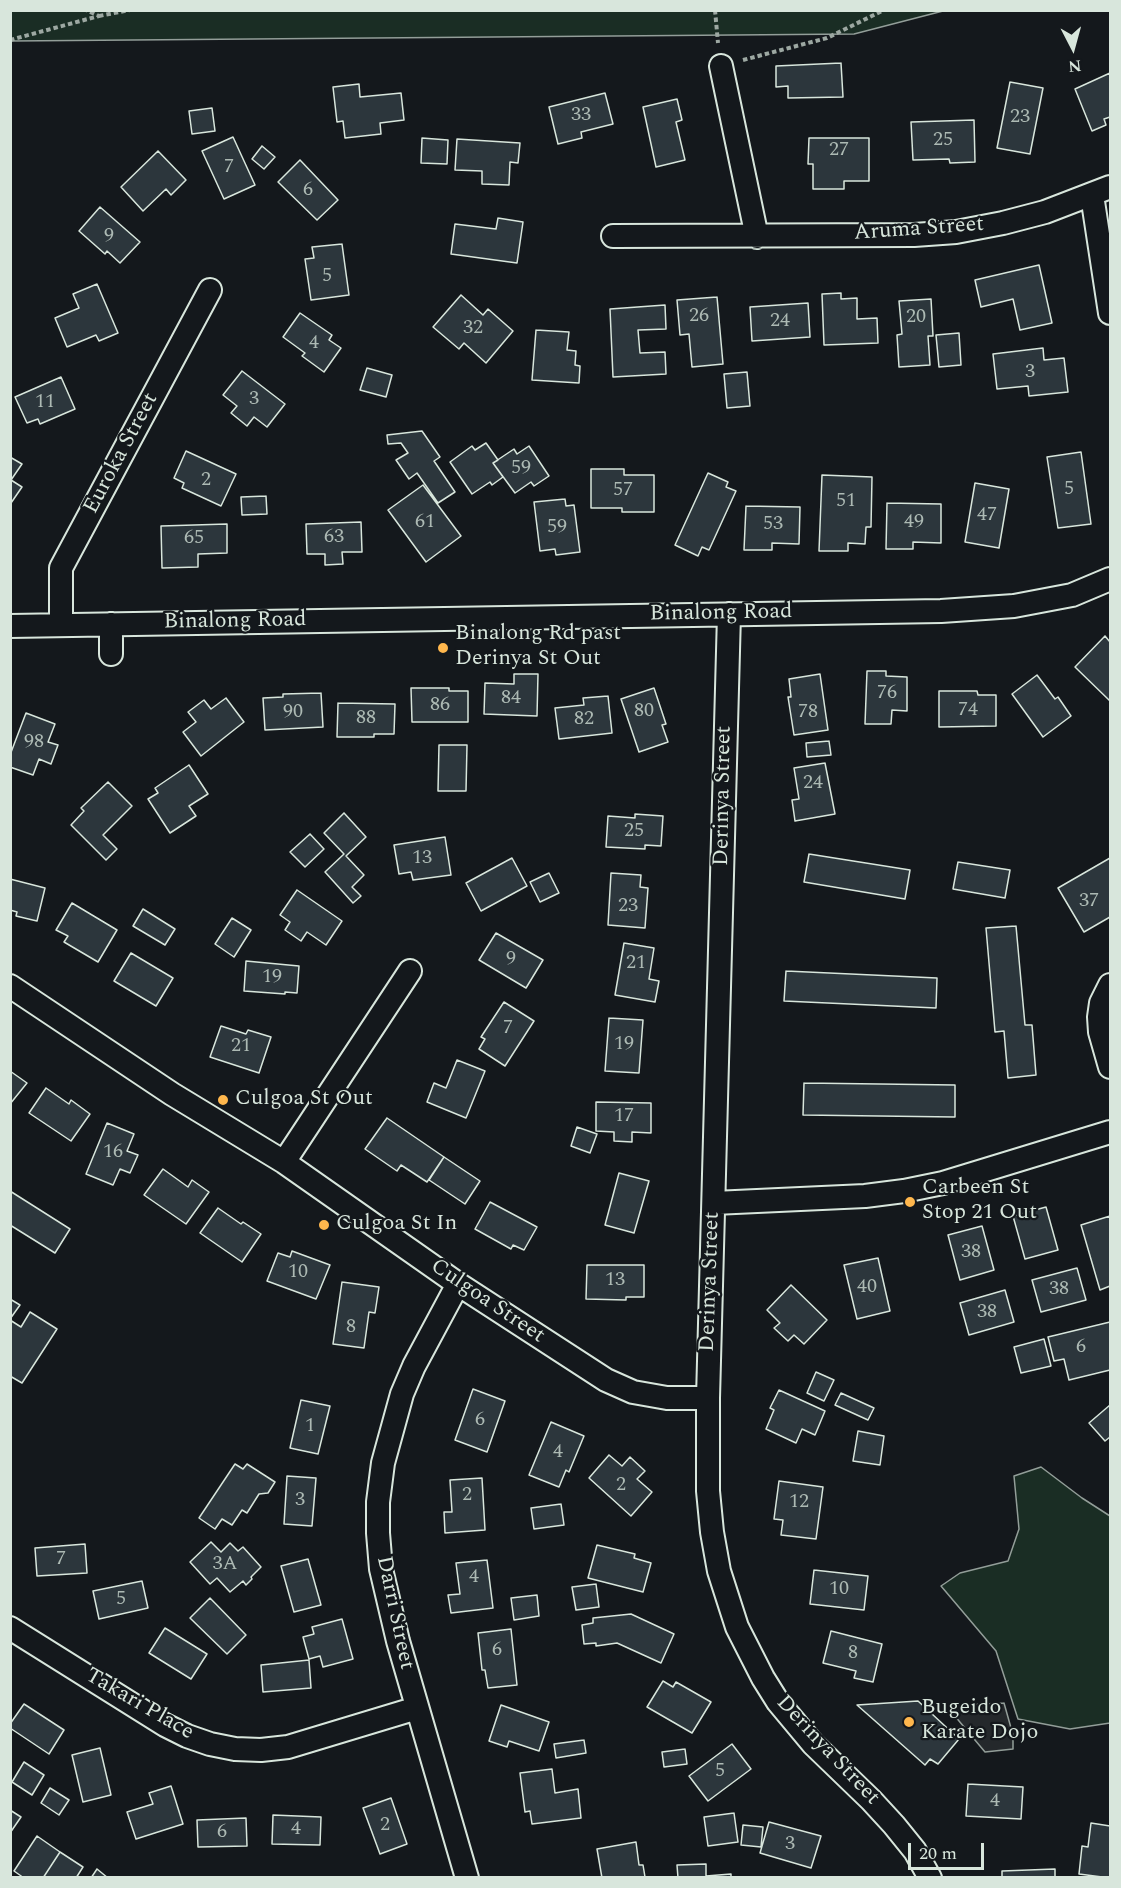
<!DOCTYPE html>
<html>
<head>
<meta charset="utf-8">
<style>
  body { margin:0 }
  #map { position:relative; width:1121px; height:1888px; overflow:hidden; background:#14181c; font-family:Spectral,serif }
  canvas { display:block }
  .frame { position:absolute; inset:0; border:12px solid #d8e6dc; pointer-events:none }
  .north { position:absolute; left:1043px; top:18px; width:60px; height:60px; -webkit-text-stroke:4px #14181c; paint-order:stroke; rotate:174deg; font-size:16px; font-weight:700; line-height:24px; text-align:center; color:#d8e6dc }
  .north::after { content:''; display:block; margin:auto; width:21px; height:27px; background:#d8e6dc; clip-path:polygon(50% 0,100% 100%,50% 72%,0 100%) }
  .scale { position:absolute; left:908px; top:1843px; width:76px; height:27px; box-sizing:border-box; border:3px solid #d8e6dc; border-top:0; padding-left:8px; font-size:18px; line-height:21px; white-space:nowrap; color:#d8e6dc; -webkit-text-stroke:4px #14181c; paint-order:stroke }
</style>
</head>
<body>
<div id="map">
<canvas width="1121" height="1888"></canvas>
<div class="frame"></div>
<div class="north">N</div>
<div class="scale">20 m</div>
</div>
<script>
const c = document.querySelector('canvas').getContext('2d');
c.lineJoin = 'round';
function paint(path, color) { c.fillStyle = color; c.fill(path, 'evenodd'); }
const toPath = rows => new Path2D(rows.map(r => 'M' + r).join(''));
function strokePath(path, color, width, dash) { c.strokeStyle = color; c.lineWidth = width; c.lineCap = dash ? 'butt' : 'round'; c.setLineDash(dash || []); c.stroke(path); }
function label(font, color, halo, rows, align = 'center') {
  c.font = font + ' Spectral,serif'; c.lineWidth = 4.5; c.setLineDash([]); c.textBaseline = 'middle'; c.strokeStyle = halo; c.fillStyle = color; for (const [text, x, y, turn = 0] of rows) {
    c.save(); c.translate(x, y); c.rotate((+turn || 0) * Math.PI / 180); c.textAlign = isNaN(turn) ? turn : align; if (halo) c.strokeText(text, 0, 0); c.fillText(text, 0, 0); c.restore();
  }
}
const green = toPath([
  [10,11,11,10,943,11,854,34,11,41,10,11],
  [1041,1467,1082,1498,1110,1516,1110,1723,1070,1729,1018,1719,996,1651,941,1586,960,1573,1008,1561,1019,1529,1014,1476,1041,1467]
]);
paint(green, '#1a2d24');
strokePath(green, '#939e99', 1.5);
const parking = toPath([
  [1004,1703,1013,1735,1013,1749,985,1752,954,1715,965,1705,1004,1703]
]);
paint(parking, '#24282b');
strokePath(parking, '#939e99', 1.5);
const building = toPath([
  [841,63,843,97,788,98,788,86,776,87,776,66,841,63],
  [1110,73,1110,117,1104,119,1106,125,1092,131,1075,89,1110,73],
  [1010,82,1043,88,1030,154,997,148,1010,82],
  [359,84,360,97,401,93,404,120,380,123,381,134,345,138,343,121,337,122,333,87,359,84],
  [605,93,613,124,581,132,582,138,558,144,549,107,605,93],
  [677,99,682,120,676,122,685,160,656,167,643,107,677,99],
  [212,108,215,131,192,134,189,111,212,108],
  [974,120,975,162,950,163,949,159,913,160,911,122,974,120],
  [233,137,255,185,224,199,202,151,233,137],
  [422,138,448,140,447,164,421,163,422,138],
  [809,138,869,138,869,181,844,181,844,189,813,189,813,164,808,164,809,138],
  [457,139,520,143,518,163,510,162,509,185,482,184,482,171,455,170,457,139],
  [262,146,275,157,264,169,252,159,262,146],
  [158,151,186,180,171,195,166,189,143,211,121,187,158,151],
  [300,160,338,200,317,220,278,182,300,160],
  [100,207,140,242,120,263,107,251,105,254,79,231,100,207],
  [498,218,523,222,517,263,451,254,455,224,496,229,498,218],
  [342,244,349,295,311,300,305,259,314,258,312,247,342,244],
  [1039,265,1052,323,1020,330,1013,299,981,307,975,280,1039,265],
  [97,284,118,333,99,341,96,335,67,347,55,318,79,308,73,294,97,284],
  [841,293,841,299,857,298,857,319,877,318,878,343,824,345,822,294,841,293],
  [461,295,483,315,488,309,513,331,486,363,464,343,459,349,433,327,461,295],
  [717,297,723,364,692,367,689,334,680,335,677,300,717,297],
  [931,299,933,336,928,336,930,365,899,367,897,335,902,334,899,301,931,299],
  [808,303,810,337,752,341,750,307,808,303],
  [665,305,666,329,638,330,640,353,665,352,666,374,613,377,610,309,665,305],
  [300,313,332,335,329,340,341,348,324,372,302,356,305,353,283,337,300,313],
  [536,330,569,332,567,350,576,351,575,365,580,366,579,383,532,380,536,330],
  [959,333,961,365,939,367,936,335,959,333],
  [1043,348,1044,360,1064,358,1068,392,1029,396,1028,386,997,389,993,354,1043,348],
  [367,368,392,375,386,397,360,390,367,368],
  [242,371,285,404,267,427,254,417,247,426,231,413,237,406,223,395,242,371],
  [747,372,750,406,727,408,724,374,747,372],
  [61,377,75,409,40,424,38,419,27,423,15,397,61,377],
  [422,431,440,457,434,461,455,492,438,503,417,473,409,479,396,460,408,453,401,443,388,444,387,435,422,431],
  [486,443,498,460,493,463,503,477,492,485,490,482,472,494,450,462,472,446,475,450,486,443],
  [529,446,549,476,534,486,531,482,515,493,493,463,514,449,517,454,529,446],
  [186,451,236,474,221,506,182,488,184,483,174,478,186,451],
  [1081,452,1091,524,1058,528,1047,457,1081,452],
  [10,457,22,464,11,480,22,487,11,503,10,457],
  [591,469,624,469,624,475,654,475,654,512,622,512,622,508,591,508,591,469],
  [708,473,728,482,726,487,736,491,709,550,702,547,698,556,675,545,708,473],
  [822,475,872,477,871,527,866,527,865,544,848,543,848,551,819,551,822,475],
  [975,483,1009,489,999,548,965,542,975,483],
  [423,485,461,536,426,562,388,510,423,485],
  [266,496,267,514,242,515,241,497,266,496],
  [565,499,566,506,574,505,580,552,556,555,555,549,540,551,534,502,565,499],
  [887,503,941,504,941,543,913,542,913,549,886,549,887,503],
  [746,506,800,507,799,544,772,543,772,550,744,550,746,506],
  [361,522,362,552,342,552,343,564,325,565,325,554,307,554,306,524,361,522],
  [227,524,227,553,198,554,198,567,162,568,161,526,227,524],
  [1105,636,1110,642,1110,701,1075,667,1105,636],
  [867,671,886,671,886,676,907,677,907,711,892,710,891,724,865,724,867,671],
  [514,674,538,674,537,716,484,714,485,683,514,684,514,674],
  [820,674,828,730,794,735,788,697,791,697,789,679,820,674],
  [1037,675,1055,699,1058,697,1071,716,1043,737,1012,694,1037,675],
  [411,688,449,688,449,691,468,691,468,722,412,722,411,688],
  [654,688,666,724,662,725,668,742,639,752,621,699,654,688],
  [939,691,977,691,978,695,996,695,996,726,939,727,939,691],
  [321,693,323,727,265,730,263,698,283,697,283,694,321,693],
  [608,696,612,733,559,739,555,708,584,705,583,698,608,696],
  [226,698,244,722,201,756,183,732,196,722,188,712,204,700,211,709,226,698],
  [338,703,395,704,394,734,374,734,374,737,337,737,338,703],
  [26,713,55,724,48,742,58,745,51,764,39,759,33,775,10,767,10,755,26,713],
  [829,741,831,755,807,757,806,743,829,741],
  [439,745,467,745,466,791,438,791,439,745],
  [825,763,835,814,795,821,792,800,799,799,794,768,825,763],
  [189,765,208,794,189,806,196,816,170,833,148,799,158,793,155,788,189,765],
  [108,782,132,806,103,835,117,849,106,860,71,825,84,811,81,808,108,782],
  [344,813,366,837,346,856,364,875,352,887,361,896,353,903,325,872,344,854,324,833,344,813],
  [635,814,663,816,661,846,645,845,645,849,606,847,608,816,635,818,635,814],
  [310,834,324,849,305,867,290,852,310,834],
  [445,837,451,875,413,880,411,872,399,874,394,845,445,837],
  [809,854,910,870,905,899,804,882,809,854],
  [512,858,527,886,481,911,466,883,512,858],
  [1110,858,1110,917,1084,932,1058,888,1110,858],
  [958,862,1010,870,1005,898,953,889,958,862],
  [549,873,559,893,540,902,530,882,549,873],
  [611,873,641,875,640,887,648,888,645,928,608,925,611,873],
  [10,879,45,888,37,921,16,916,17,912,10,910,10,879],
  [297,890,342,921,326,945,307,932,301,941,285,930,290,922,280,915,297,890],
  [72,903,117,930,98,962,64,942,68,936,56,930,72,903],
  [143,909,175,929,165,945,133,926,143,909],
  [232,918,251,930,234,957,215,944,232,918],
  [1016,926,1025,1025,1032,1025,1036,1075,1008,1078,1004,1031,995,1032,986,928,1016,926],
  [496,933,543,960,526,988,479,960,496,933],
  [624,943,654,948,649,979,659,981,655,1002,615,995,624,943],
  [131,953,173,978,156,1006,114,981,131,953],
  [246,961,299,966,297,993,285,992,285,994,244,991,246,961],
  [786,971,937,978,936,1008,784,1001,786,971],
  [504,1002,534,1021,505,1066,479,1049,485,1039,481,1037,504,1002],
  [609,1018,643,1020,639,1073,605,1071,609,1018],
  [221,1026,246,1034,248,1030,271,1037,259,1073,210,1057,221,1026],
  [457,1060,485,1071,466,1118,427,1102,434,1083,446,1088,457,1060],
  [10,1071,27,1083,10,1104,10,1071],
  [804,1083,955,1085,955,1117,803,1115,804,1083],
  [46,1088,69,1104,71,1100,90,1114,71,1141,29,1113,46,1088],
  [596,1102,651,1103,651,1133,632,1132,632,1142,614,1141,614,1132,596,1131,596,1102],
  [387,1118,444,1157,427,1182,401,1165,397,1171,365,1149,387,1118],
  [107,1123,134,1134,127,1151,138,1155,130,1173,120,1169,113,1185,86,1174,107,1123],
  [577,1127,597,1134,590,1153,571,1146,577,1127],
  [444,1157,480,1181,465,1204,429,1180,444,1157],
  [163,1169,188,1187,192,1180,209,1192,186,1224,144,1195,163,1169],
  [619,1173,649,1181,634,1233,605,1225,619,1173],
  [10,1191,70,1229,55,1253,10,1225,10,1191],
  [490,1202,537,1227,524,1250,513,1245,511,1249,475,1229,490,1202],
  [1046,1207,1058,1250,1025,1259,1013,1216,1046,1207],
  [218,1208,241,1224,243,1222,261,1234,242,1262,200,1233,218,1208],
  [1110,1216,1110,1286,1100,1290,1081,1225,1110,1216],
  [982,1226,994,1270,960,1280,948,1235,982,1226],
  [292,1251,330,1265,316,1299,267,1281,278,1253,290,1257,292,1251],
  [878,1258,890,1311,857,1319,844,1265,878,1258],
  [587,1265,644,1265,644,1297,626,1297,626,1300,586,1299,587,1265],
  [1077,1268,1086,1300,1041,1312,1032,1280,1077,1268],
  [342,1282,379,1287,375,1313,369,1312,364,1348,333,1344,342,1282],
  [791,1285,827,1320,804,1344,794,1335,788,1341,774,1328,780,1323,767,1310,791,1285],
  [1005,1290,1014,1322,969,1335,960,1303,1005,1290],
  [10,1299,20,1305,10,1319,10,1299],
  [30,1312,57,1329,22,1383,10,1376,10,1320,21,1327,30,1312],
  [1110,1322,1110,1370,1069,1380,1064,1359,1054,1361,1048,1337,1110,1322],
  [1044,1339,1051,1366,1021,1373,1014,1347,1044,1339],
  [816,1372,834,1380,824,1401,807,1393,816,1372],
  [473,1389,505,1401,487,1452,455,1440,473,1389],
  [779,1390,825,1411,815,1435,802,1429,796,1443,766,1429,774,1410,770,1408,779,1390],
  [841,1393,874,1408,868,1420,835,1405,841,1393],
  [301,1400,330,1406,318,1454,290,1448,301,1400],
  [1110,1405,1110,1437,1105,1441,1089,1423,1110,1405],
  [551,1422,584,1436,569,1472,566,1470,559,1487,529,1475,551,1422],
  [858,1431,884,1436,880,1465,853,1461,858,1431],
  [609,1455,622,1466,630,1457,645,1471,637,1479,652,1492,631,1516,589,1478,609,1455],
  [235,1464,243,1469,247,1464,275,1482,268,1493,259,1494,247,1513,242,1510,232,1525,222,1519,215,1529,199,1518,235,1464],
  [287,1476,316,1478,312,1526,284,1524,287,1476],
  [482,1478,485,1530,445,1533,444,1512,452,1512,450,1480,482,1478],
  [779,1481,823,1487,816,1539,781,1535,783,1520,774,1519,779,1481],
  [561,1504,564,1525,534,1529,531,1508,561,1504],
  [211,1542,221,1552,230,1543,238,1551,243,1547,261,1567,251,1577,252,1579,246,1585,243,1581,230,1592,217,1578,210,1584,190,1562,211,1542],
  [85,1544,87,1573,37,1576,35,1548,85,1544],
  [597,1545,635,1554,634,1558,651,1563,643,1592,588,1578,597,1545],
  [308,1559,321,1605,294,1612,281,1566,308,1559],
  [487,1560,493,1608,451,1613,448,1595,460,1594,456,1563,487,1560],
  [814,1570,868,1576,864,1610,810,1604,814,1570],
  [142,1581,148,1608,99,1619,93,1591,142,1581],
  [596,1584,599,1607,576,1610,572,1587,596,1584],
  [537,1595,539,1616,514,1620,511,1598,537,1595],
  [210,1598,246,1635,227,1654,190,1618,210,1598],
  [631,1614,674,1634,661,1663,617,1643,596,1646,596,1643,584,1644,582,1625,593,1623,593,1618,631,1614],
  [342,1619,353,1659,323,1667,320,1656,309,1659,303,1637,314,1634,312,1627,342,1619],
  [165,1628,207,1654,191,1679,149,1653,165,1628],
  [511,1629,517,1685,488,1688,485,1670,482,1670,478,1633,511,1629],
  [831,1631,882,1644,873,1682,854,1678,856,1671,823,1663,831,1631],
  [309,1660,311,1688,263,1692,261,1665,309,1660],
  [663,1681,673,1687,676,1682,711,1702,692,1733,647,1707,663,1681],
  [918,1701,959,1739,938,1764,930,1759,925,1765,857,1705,918,1701],
  [24,1704,64,1730,49,1754,10,1728,10,1724,24,1704],
  [501,1705,549,1722,539,1751,509,1741,507,1747,489,1741,501,1705],
  [584,1740,586,1753,556,1758,554,1744,584,1740],
  [732,1744,751,1769,708,1801,689,1776,732,1744],
  [100,1748,111,1795,83,1802,72,1755,100,1748],
  [685,1749,687,1764,664,1767,662,1752,685,1749],
  [24,1762,44,1775,32,1795,12,1782,24,1762],
  [552,1769,555,1793,578,1789,581,1818,532,1824,530,1811,525,1812,520,1773,552,1769],
  [968,1784,1023,1787,1021,1819,966,1816,968,1784],
  [171,1786,183,1824,136,1839,127,1812,153,1804,149,1793,171,1786],
  [50,1788,69,1800,59,1815,41,1803,50,1788],
  [391,1798,407,1844,380,1854,363,1808,391,1798],
  [10,1810,21,1817,10,1833,10,1810],
  [734,1813,738,1842,708,1846,704,1817,734,1813],
  [273,1815,321,1817,320,1845,272,1844,273,1815],
  [246,1818,247,1846,198,1847,197,1820,246,1818],
  [769,1822,821,1836,811,1868,760,1853,769,1822],
  [1091,1823,1110,1826,1110,1878,1079,1874,1082,1846,1088,1847,1091,1823],
  [743,1825,763,1827,761,1847,741,1845,743,1825],
  [37,1836,60,1852,43,1878,24,1878,14,1871,37,1836],
  [636,1842,639,1865,643,1865,645,1877,602,1878,597,1849,636,1842],
  [60,1852,83,1867,76,1878,43,1878,60,1852],
  [706,1864,706,1876,731,1874,731,1878,678,1878,677,1865,706,1864],
  [97,1869,108,1878,91,1878,97,1869],
  [1055,1869,1055,1878,1002,1878,1002,1871,1055,1869]
]);
paint(building, '#2c363c');
strokePath(building, '#d8e6dc', 1.5);
const street = toPath([
  [721,66,757,237],
  [1092,195,1110,313],
  [613,236,914,235,956,232,1003,223,1045,212,1110,187],
  [729,614,708,1398,708,1491,712,1532,719,1571,737,1627,763,1678,778,1702,813,1744,871,1800,894,1825,915,1851,930,1878],
  [111,624,111,654],
  [61,625,61,568,210,290],
  [10,626,941,611,1014,606,1072,595,1110,579],
  [1110,985,1101,1003,1099,1017,1100,1032,1110,1067],
  [10,986,172,1094,284,1162,458,1284,606,1380,633,1392,667,1398,708,1398],
  [284,1162,410,971],
  [714,1203,865,1196,904,1191,943,1183,1110,1132],
  [458,1284,414,1366,402,1394,383,1463,378,1502,378,1533,381,1569,398,1641,467,1878],
  [10,1628,165,1725,187,1736,210,1744,235,1749,261,1750,288,1747,417,1708]
]);
strokePath(street, '#d8e6dc', 26);
strokePath(toPath([
  [715,10,718,43],
  [99,16,130,10],
  [10,40,99,16,86,10],
  [743,60,827,38,884,10]
]), '#9da8a2', 4, [4.5, 3]);
strokePath(street, '#14181c', 22);
for (const [x, y, r, color] of [
  [443,648,6,"#ffb74d"],
  [223,1100,6,"#ffb74d"],
  [910,1202,6,"#ffb74d"],
  [324,1225,6,"#ffb74d"],
  [909,1722,6,"#ffb74d"]
]) { const dot = new Path2D(); dot.arc(x, y, r, 0, 2 * Math.PI); c.fillStyle = color; c.fill(dot); strokePath(dot, '#14181c', 2); }
label('20px', '#adbab4', null, [
  ["33",581,116],
  ["23",1020,118],
  ["25",943,141],
  ["27",839,151],
  ["7",229,168],
  ["6",308,191],
  ["9",109,237],
  ["5",327,277],
  ["26",699,317],
  ["20",916,318],
  ["24",780,322],
  ["32",473,329],
  ["4",314,344],
  ["3",1030,373],
  ["3",254,400],
  ["11",45,403],
  ["59",521,469],
  ["2",206,481],
  ["5",1069,490],
  ["57",623,491],
  ["51",846,502],
  ["47",987,516],
  ["61",425,523],
  ["49",914,523],
  ["53",773,525],
  ["59",557,528],
  ["63",334,538],
  ["65",194,539],
  ["76",887,694],
  ["84",511,699],
  ["86",440,706],
  ["74",968,711],
  ["80",644,712],
  ["90",293,713],
  ["78",808,713],
  ["88",366,719],
  ["82",584,720],
  ["98",34,743],
  ["24",813,784],
  ["25",634,832],
  ["13",422,859],
  ["37",1089,902],
  ["23",628,907],
  ["9",511,960],
  ["21",636,964],
  ["19",272,978],
  ["7",508,1029],
  ["19",624,1045],
  ["21",241,1047],
  ["17",624,1117],
  ["16",113,1153],
  ["38",971,1253],
  ["10",298,1273],
  ["13",615,1281],
  ["40",867,1288],
  ["38",1059,1290],
  ["38",987,1313],
  ["8",351,1328],
  ["6",1081,1348],
  ["6",480,1421],
  ["1",310,1427],
  ["4",558,1453],
  ["2",621,1486],
  ["2",467,1496],
  ["3",300,1501],
  ["12",799,1503],
  ["7",61,1560],
  ["3A",225,1565],
  ["4",474,1578],
  ["10",839,1590],
  ["5",121,1600],
  ["6",497,1651],
  ["8",853,1654],
  ["5",720,1772],
  ["4",995,1802],
  ["2",385,1826],
  ["4",296,1830],
  ["6",222,1833],
  ["3",790,1845]
]);
label('22px', '#d8e6dc', '#14181c', [
  ["Aruma Street",919,230,-4],
  ["Euroka Street",122,454,-62],
  ["Binalong Road",721,614,-1],
  ["Binalong Road",235,622,-1],
  ["Derinya Street",724,796,-89],
  ["Derinya Street",711,1282,-88],
  ["Culgoa Street",487,1302,34],
  ["Darri Street",394,1613,78],
  ["Takari Place",139,1705,30],
  ["Derinya Street",827,1751,47]
]);
label('22px', '#d8e6dc', '#14181c', [
  ["Binalong Rd past",455,635],
  ["Derinya St Out",455,660],
  ["Culgoa St Out",235,1100],
  ["Carbeen St",922,1189],
  ["Stop 21 Out",922,1214],
  ["Culgoa St In",336,1225],
  ["Bugeido",921,1709],
  ["Karate Dojo",921,1734]
], 'left');
</script>
</body>
</html>
